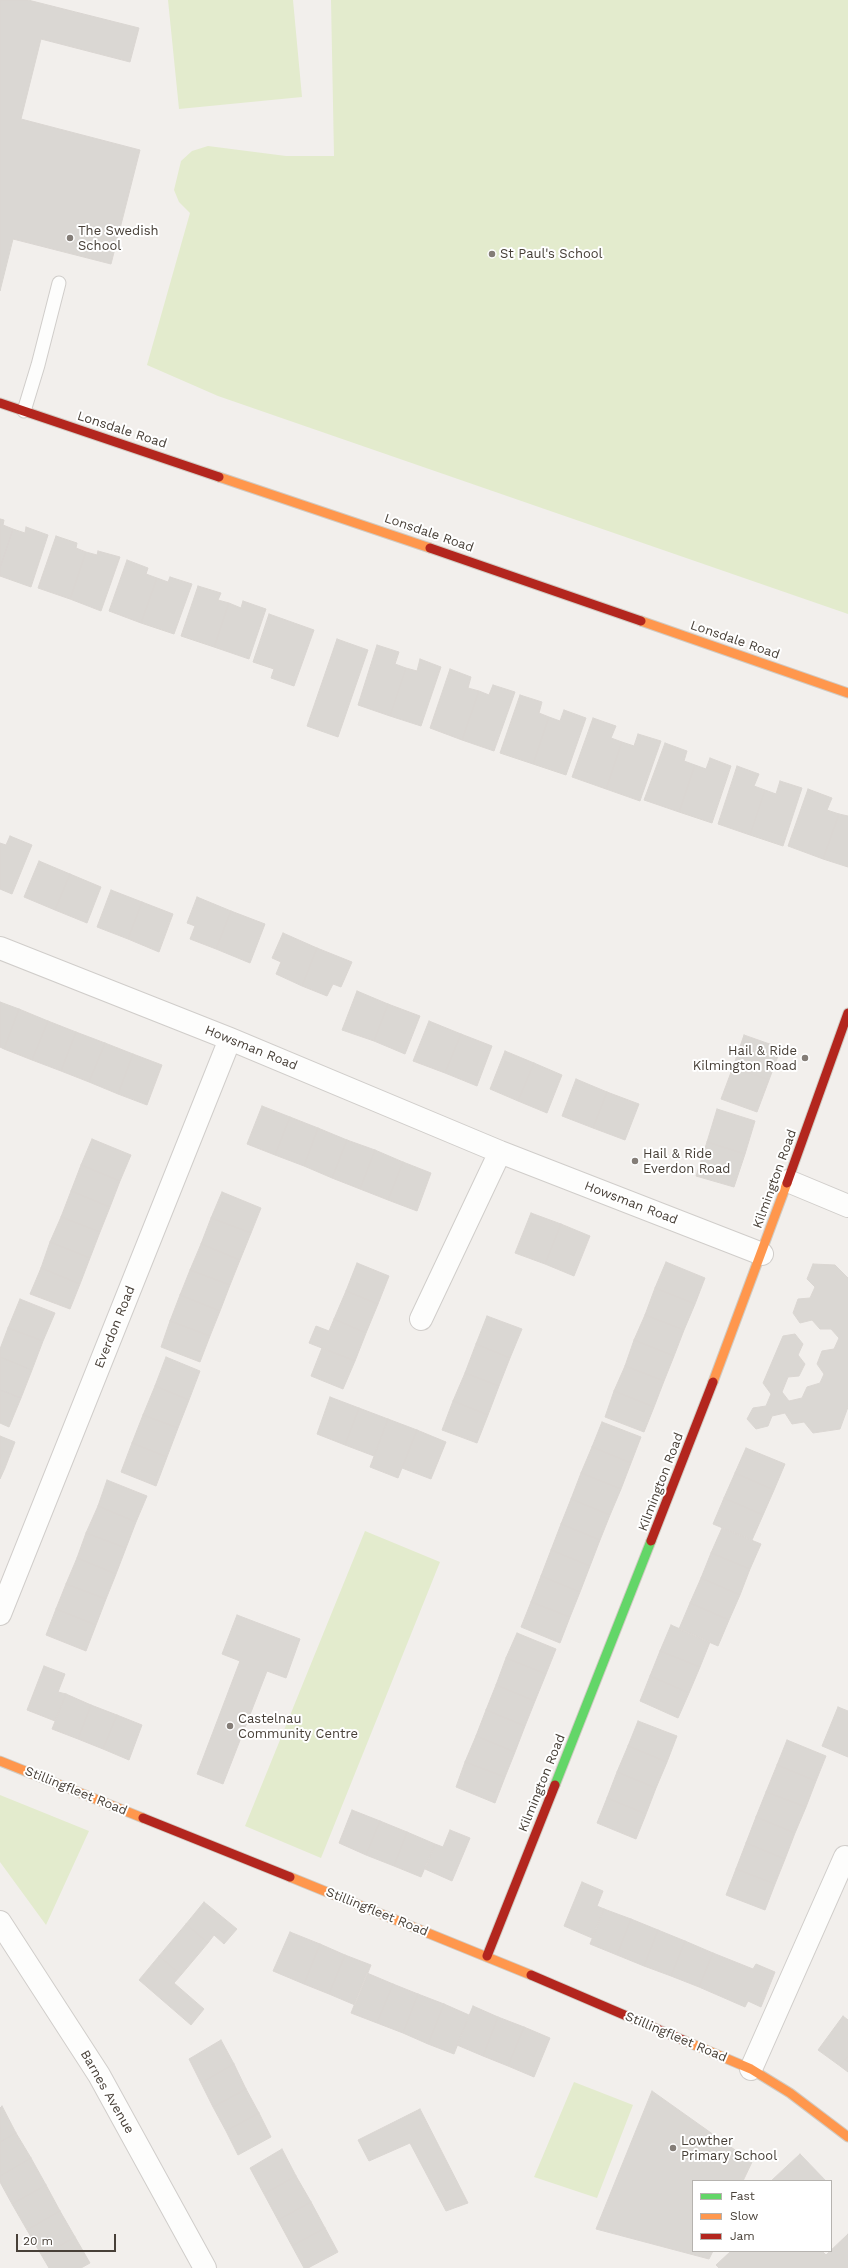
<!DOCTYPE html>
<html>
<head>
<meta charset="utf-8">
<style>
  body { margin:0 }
  #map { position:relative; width:848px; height:2268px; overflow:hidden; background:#f2efec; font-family:"Work Sans",sans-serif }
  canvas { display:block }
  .legend { position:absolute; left:692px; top:2180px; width:140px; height:72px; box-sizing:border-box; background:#fff; border:1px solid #b6b3af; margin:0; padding:5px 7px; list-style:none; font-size:12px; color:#484038 }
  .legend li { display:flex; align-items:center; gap:8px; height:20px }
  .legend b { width:20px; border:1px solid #b6b3af }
  .scale { position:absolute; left:16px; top:2234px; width:100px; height:18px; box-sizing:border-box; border:2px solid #484038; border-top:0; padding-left:5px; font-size:12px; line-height:14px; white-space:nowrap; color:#484038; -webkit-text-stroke:3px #fff; paint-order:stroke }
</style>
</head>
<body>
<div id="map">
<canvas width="848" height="2268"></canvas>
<ul class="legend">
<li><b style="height:5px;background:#63d668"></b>Fast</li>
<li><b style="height:5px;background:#ff974d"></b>Slow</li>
<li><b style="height:5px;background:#b3261e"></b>Jam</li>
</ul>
<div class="scale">20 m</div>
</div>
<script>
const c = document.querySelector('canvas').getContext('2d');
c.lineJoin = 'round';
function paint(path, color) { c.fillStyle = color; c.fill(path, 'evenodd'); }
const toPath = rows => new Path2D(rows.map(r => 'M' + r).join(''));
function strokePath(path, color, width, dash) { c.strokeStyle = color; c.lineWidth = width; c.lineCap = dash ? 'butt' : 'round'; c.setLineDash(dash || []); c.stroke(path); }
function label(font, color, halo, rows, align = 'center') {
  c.font = font + ' "Work Sans",sans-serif'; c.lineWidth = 4; c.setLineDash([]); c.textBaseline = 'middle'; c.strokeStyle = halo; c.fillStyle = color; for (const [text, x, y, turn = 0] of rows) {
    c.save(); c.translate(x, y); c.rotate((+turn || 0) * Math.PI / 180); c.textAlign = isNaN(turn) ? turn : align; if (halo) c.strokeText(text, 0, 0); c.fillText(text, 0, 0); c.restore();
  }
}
paint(toPath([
  [168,0,293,0,302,97,179,109],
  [331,0,848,0,848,614,218,396,147,365,190,213,179,202,174,190,181,161,192,151,208,146,286,156,334,156],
  [365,1531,440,1562,321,1858,245,1826],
  [0,1795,89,1831,46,1925,0,1862],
  [574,2082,633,2105,597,2198,534,2177]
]), '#e3ebcd');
const building = toPath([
  [0,0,28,0,139,28,130,62,41,39,21,119,140,150,111,264,13,239,0,291,0,0],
  [0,519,4,520,3,525,13,529,0,568,0,519],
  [26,527,48,535,31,587,0,576,0,568,13,529,25,533,26,527],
  [56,536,77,543,76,548,86,552,70,599,38,588,56,536],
  [98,551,120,557,101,611,70,599,86,552,97,555,98,551],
  [127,560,148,568,146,574,157,578,141,623,109,611,127,560],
  [170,577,192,584,174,634,141,623,157,578,168,582,170,577],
  [198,586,221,593,218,600,229,603,214,647,181,636,198,586],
  [243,601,266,609,249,659,214,647,229,603,241,608,243,601],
  [269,614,314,630,294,686,271,678,274,669,253,662,269,614],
  [337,639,368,650,338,737,307,726,337,639],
  [377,645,399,652,395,664,406,668,390,716,358,705,377,645],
  [420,659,441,667,421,726,390,716,406,668,417,671,420,659],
  [450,669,471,677,468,688,479,691,462,740,430,728,450,669],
  [493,685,515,692,494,751,462,740,479,691,489,695,493,685],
  [520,695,542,702,539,713,549,717,533,764,500,753,520,695],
  [564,710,586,718,566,775,533,764,549,717,560,721,564,710],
  [593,718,616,726,611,738,622,742,606,789,572,777,593,718],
  [638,734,661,741,640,801,606,789,622,742,634,746,638,734],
  [665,743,687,751,684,761,695,765,679,812,644,800,665,743],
  [710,758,731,766,712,823,679,812,695,765,706,769,710,758],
  [737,766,759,774,754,786,765,790,750,835,718,824,737,766],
  [780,781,802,788,783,846,750,835,765,790,776,794,780,781],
  [808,789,832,798,827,810,839,814,823,859,788,846,808,789],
  [839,814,848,816,848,867,823,859,839,814],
  [10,836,32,845,12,894,0,889,0,843,6,845,10,836],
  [39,861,70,874,55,910,24,897,39,861],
  [70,874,101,887,87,923,55,910,70,874],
  [111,890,142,902,128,939,97,927,111,890],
  [197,897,231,911,216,949,190,939,195,926,187,923,197,897],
  [142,902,173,914,159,952,128,939,142,902],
  [231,911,265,924,250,963,216,949,231,911],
  [283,933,317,948,302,986,276,974,281,962,272,958,283,933],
  [317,948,352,962,341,987,333,984,327,996,302,986,317,948],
  [357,991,388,1004,374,1041,342,1030,357,991],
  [0,1002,19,1009,4,1049,0,1047,0,1002],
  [388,1004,420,1016,405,1054,374,1041,388,1004],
  [19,1009,48,1021,32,1060,4,1049,19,1009],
  [48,1021,76,1032,61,1071,32,1060,48,1021],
  [429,1021,461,1034,445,1073,413,1061,429,1021],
  [76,1032,105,1043,89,1082,61,1071,76,1032],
  [461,1034,492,1046,477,1086,445,1073,461,1034],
  [744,1035,781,1048,769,1080,733,1067,744,1035],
  [105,1043,133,1054,118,1094,89,1082,105,1043],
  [505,1051,534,1063,518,1101,490,1089,505,1051],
  [133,1054,162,1065,147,1105,118,1094,133,1054],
  [534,1063,562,1075,547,1113,518,1101,534,1063],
  [733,1067,769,1080,757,1112,721,1099,733,1067],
  [576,1079,607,1092,593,1128,562,1116,576,1079],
  [607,1092,639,1104,625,1140,593,1128,607,1092],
  [262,1106,290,1117,275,1155,247,1144,262,1106],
  [717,1109,755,1121,745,1154,707,1142,717,1109],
  [290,1117,318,1128,304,1166,275,1155,290,1117],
  [318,1128,347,1140,332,1178,304,1166,318,1128],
  [92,1139,131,1155,120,1181,81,1165,92,1139],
  [347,1140,375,1150,360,1189,332,1178,347,1140],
  [707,1142,745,1154,734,1187,696,1176,707,1142],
  [375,1150,403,1162,388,1200,360,1189,375,1150],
  [403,1162,431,1173,417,1211,388,1200,403,1162],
  [81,1165,120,1181,110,1207,71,1191,81,1165],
  [71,1191,110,1207,100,1232,61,1217,71,1191],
  [222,1192,261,1208,251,1233,211,1218,222,1192],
  [531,1213,561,1224,545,1264,515,1253,531,1213],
  [61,1217,100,1232,90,1258,50,1242,61,1217],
  [211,1218,251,1233,240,1260,201,1244,211,1218],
  [561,1224,590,1236,574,1276,545,1264,561,1224],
  [50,1242,90,1258,80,1284,41,1268,50,1242],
  [201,1244,240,1260,230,1285,190,1270,201,1244],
  [666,1262,705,1278,695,1304,655,1288,666,1262],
  [357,1263,389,1276,378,1304,346,1291,357,1263],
  [813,1264,835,1265,848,1278,848,1407,840,1429,813,1433,804,1422,792,1424,785,1413,772,1416,768,1426,756,1429,747,1419,753,1408,766,1406,771,1394,763,1383,783,1336,795,1334,803,1344,798,1355,805,1364,799,1376,788,1377,782,1392,789,1401,802,1398,807,1387,820,1383,824,1374,817,1364,822,1351,834,1349,839,1338,831,1329,820,1329,812,1320,800,1323,793,1313,798,1299,810,1298,815,1287,807,1279,813,1264],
  [41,1268,80,1284,70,1309,30,1294,41,1268],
  [190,1270,230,1285,220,1311,180,1295,190,1270],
  [655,1288,695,1304,684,1330,645,1315,655,1288],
  [346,1291,378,1304,366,1333,334,1319,346,1291],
  [180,1295,220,1311,210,1336,170,1321,180,1295],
  [20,1299,55,1313,43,1341,8,1328,20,1299],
  [645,1315,684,1330,674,1356,634,1340,645,1315],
  [487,1316,522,1329,510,1358,476,1344,487,1316],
  [334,1319,366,1333,355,1361,309,1343,316,1326,329,1331,334,1319],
  [170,1321,210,1336,200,1362,161,1347,170,1321],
  [8,1328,43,1341,32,1370,0,1357,0,1349,8,1328],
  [634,1340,674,1356,664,1381,625,1366,634,1340],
  [476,1344,510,1358,499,1386,465,1373,476,1344],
  [322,1348,355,1361,343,1389,311,1376,322,1348],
  [0,1357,32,1370,21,1398,0,1390,0,1357],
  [166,1357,200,1371,189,1400,155,1386,166,1357],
  [625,1366,664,1381,654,1407,614,1391,625,1366],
  [465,1373,499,1386,488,1415,453,1401,465,1373],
  [155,1386,189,1400,178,1428,143,1415,155,1386],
  [0,1390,21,1398,9,1427,0,1423,0,1390],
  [614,1391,654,1407,644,1432,605,1417,614,1391],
  [330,1397,359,1408,345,1445,317,1434,330,1397],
  [453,1401,488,1415,477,1443,442,1430,453,1401],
  [359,1408,388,1419,374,1456,345,1445,359,1408],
  [143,1415,178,1428,167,1457,132,1443,143,1415],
  [388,1419,417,1430,398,1478,370,1467,388,1419],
  [602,1422,641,1437,631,1463,592,1447,602,1422],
  [417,1430,446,1442,431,1479,402,1468,417,1430],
  [0,1436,15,1442,5,1468,0,1466,0,1436],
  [132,1443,167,1457,156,1486,121,1472,132,1443],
  [592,1447,631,1463,621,1489,581,1473,592,1447],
  [746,1448,785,1464,774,1490,735,1473,746,1448],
  [0,1466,5,1468,0,1479,0,1466],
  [581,1473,621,1489,610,1515,571,1499,581,1473],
  [735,1473,774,1490,763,1515,724,1498,735,1473],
  [107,1480,147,1496,136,1522,98,1506,107,1480],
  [724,1498,763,1515,752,1540,713,1524,724,1498],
  [571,1499,610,1515,600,1540,561,1524,571,1499],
  [98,1506,136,1522,126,1548,86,1533,98,1506],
  [561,1524,600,1540,590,1566,551,1550,561,1524],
  [722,1528,761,1544,750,1569,711,1553,722,1528],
  [86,1533,126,1548,116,1574,77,1558,86,1533],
  [551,1550,590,1566,580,1592,541,1576,551,1550],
  [711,1553,750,1569,740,1595,701,1578,711,1553],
  [77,1558,116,1574,106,1599,66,1584,77,1558],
  [541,1576,580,1592,570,1617,531,1602,541,1576],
  [701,1578,740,1595,729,1620,690,1603,701,1578],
  [66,1584,106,1599,96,1625,56,1609,66,1584],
  [531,1602,570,1617,560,1643,521,1627,531,1602],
  [690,1603,729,1620,718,1646,679,1629,690,1603],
  [56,1609,96,1625,86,1651,46,1635,56,1609],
  [237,1615,300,1639,286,1678,267,1671,223,1784,197,1774,240,1661,222,1654,237,1615],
  [671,1625,710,1642,700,1667,660,1651,671,1625],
  [517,1633,556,1649,546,1674,506,1658,517,1633],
  [660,1651,700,1667,689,1693,650,1676,660,1651],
  [506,1658,546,1674,535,1701,496,1685,506,1658],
  [44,1666,65,1674,58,1692,66,1694,55,1721,27,1710,44,1666],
  [650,1676,689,1693,678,1718,640,1701,650,1676],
  [496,1685,535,1701,525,1726,486,1710,496,1685],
  [66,1694,91,1705,78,1739,52,1729,66,1694],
  [91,1705,117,1715,103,1749,78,1739,91,1705],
  [838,1707,848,1711,848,1757,822,1746,838,1707],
  [486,1710,525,1726,515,1752,476,1736,486,1710],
  [117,1715,142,1725,129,1760,103,1749,117,1715],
  [638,1721,677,1736,667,1762,628,1746,638,1721],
  [476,1736,515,1752,505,1777,465,1762,476,1736],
  [787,1740,826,1756,816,1781,777,1765,787,1740],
  [628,1746,667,1762,656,1788,617,1772,628,1746],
  [465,1762,505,1777,495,1803,456,1787,465,1762],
  [777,1765,816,1781,806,1807,766,1792,777,1765],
  [617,1772,656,1788,646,1814,607,1798,617,1772],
  [766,1792,806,1807,795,1833,756,1817,766,1792],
  [607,1798,646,1814,636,1839,597,1823,607,1798],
  [352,1810,380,1821,366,1855,339,1843,352,1810],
  [756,1817,795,1833,785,1859,746,1843,756,1817],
  [380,1821,407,1832,394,1866,366,1855,380,1821],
  [450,1830,470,1838,452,1881,425,1869,435,1844,443,1847,450,1830],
  [407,1832,435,1844,421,1877,394,1866,407,1832],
  [746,1843,785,1859,775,1884,736,1869,746,1843],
  [736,1869,775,1884,765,1910,726,1895,736,1869],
  [582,1882,603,1891,597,1906,604,1909,592,1938,564,1926,582,1882],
  [204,1902,237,1929,224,1944,214,1935,208,1943,186,1924,204,1902],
  [604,1909,631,1919,617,1955,590,1944,604,1909],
  [631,1919,658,1930,644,1966,617,1955,631,1919],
  [186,1924,208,1943,181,1975,159,1956,186,1924],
  [658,1930,685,1941,671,1976,644,1966,658,1930],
  [290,1932,320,1944,304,1984,273,1971,290,1932],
  [685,1941,713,1953,699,1987,671,1976,685,1941],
  [320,1944,345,1955,329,1994,304,1984,320,1944],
  [713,1953,753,1969,756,1964,775,1972,761,2007,748,2001,745,2007,699,1987,713,1953],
  [345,1955,371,1965,355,2005,329,1994,345,1955],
  [159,1956,181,1975,174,1983,204,2009,191,2025,139,1980,159,1956],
  [367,1973,393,1984,377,2023,351,2013,367,1973],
  [393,1984,418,1994,403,2033,377,2023,393,1984],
  [418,1994,444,2004,428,2044,403,2033,418,1994],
  [444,2004,469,2015,454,2054,428,2044,444,2004],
  [473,2006,498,2017,483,2056,457,2045,473,2006],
  [843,2016,848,2020,848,2056,840,2066,818,2050,843,2016],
  [498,2017,524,2027,508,2066,483,2056,498,2017],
  [524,2027,550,2038,534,2077,508,2066,524,2027],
  [221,2040,234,2064,201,2083,189,2059,221,2040],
  [848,2056,848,2072,840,2066,848,2056],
  [234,2064,246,2089,213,2107,201,2083,234,2064],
  [246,2089,259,2113,226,2131,213,2107,246,2089],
  [652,2091,752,2162,743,2181,693,2181,693,2251,713,2251,709,2259,596,2229,652,2091],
  [2,2106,16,2133,0,2142,0,2108,2,2106],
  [420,2109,468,2203,446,2211,410,2143,369,2161,358,2140,420,2109],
  [259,2113,271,2137,238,2155,226,2131,259,2113],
  [16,2133,31,2158,0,2176,0,2142,16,2133],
  [282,2149,296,2176,264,2194,250,2168,282,2149],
  [800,2154,826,2181,771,2181,800,2154],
  [31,2158,46,2185,12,2204,0,2182,0,2176,31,2158],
  [296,2176,311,2202,278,2220,264,2194,296,2176],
  [46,2185,60,2211,27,2230,12,2204,46,2185],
  [311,2202,325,2228,292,2246,278,2220,311,2202],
  [60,2211,75,2237,42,2256,27,2230,60,2211],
  [325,2228,338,2252,308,2268,304,2268,292,2246,325,2228],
  [848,2234,848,2268,719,2268,716,2265,731,2251,822,2251,826,2255,848,2234],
  [75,2237,90,2263,81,2268,49,2268,42,2256,75,2237]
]);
paint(building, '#dad7d3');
strokePath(building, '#dad6d2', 1);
const lane = toPath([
  [24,411,38,365,59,283]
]);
const street = toPath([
  [0,948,230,1039,500,1152,762,1254],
  [788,1181,848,1206],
  [421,1319,500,1152],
  [0,1614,230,1039],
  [0,1922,99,2075,205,2268],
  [751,2069,845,1857]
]);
const fast = toPath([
  [555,1785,651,1541]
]);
const slow = toPath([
  [219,477,430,548],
  [641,621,848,693],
  [713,1382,787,1183],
  [0,1761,143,1818],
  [290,1877,531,1975],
  [685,2041,751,2069,790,2093,848,2137]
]);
const jam = toPath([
  [0,403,219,477],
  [430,548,641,621],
  [787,1183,848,1013],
  [651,1541,713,1382],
  [143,1818,290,1877],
  [487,1956,555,1785],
  [531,1975,685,2041]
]);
strokePath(lane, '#d0cdca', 15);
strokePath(street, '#d0cdca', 24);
strokePath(fast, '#d0cbc3', 11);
strokePath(slow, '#d0cbc3', 11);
strokePath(jam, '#d0cbc3', 11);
strokePath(lane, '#fdfdfc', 13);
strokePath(street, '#fdfdfc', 22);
strokePath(fast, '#63d668', 9);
strokePath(slow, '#ff974d', 9);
strokePath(jam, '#b3261e', 9);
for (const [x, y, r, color] of [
  [70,238,4,"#847d77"],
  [492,254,4,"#847d77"],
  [805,1058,4,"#847d77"],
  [635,1161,4,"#847d77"],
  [230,1726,4,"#847d77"],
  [673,2148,4,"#847d77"]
]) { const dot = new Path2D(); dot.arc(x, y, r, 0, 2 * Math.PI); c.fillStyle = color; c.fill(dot); strokePath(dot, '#fff', 1.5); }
label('13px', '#484038', '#fff', [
  ["The Swedish",78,231],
  ["School",78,246],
  ["St Paul's School",500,254],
  ["Hail & Ride",797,1051,"right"],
  ["Kilmington Road",797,1066,"right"],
  ["Hail & Ride",643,1154],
  ["Everdon Road",643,1169],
  ["Castelnau",238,1719],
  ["Community Centre",238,1734],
  ["Lowther",681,2141],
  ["Primary School",681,2156]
], 'left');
label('13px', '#484038', '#fff', [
  ["Lonsdale Road",122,430,18],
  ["Lonsdale Road",429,533,19],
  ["Lonsdale Road",735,640,19],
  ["Howsman Road",251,1048,22],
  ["Kilmington Road",775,1179,-70],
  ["Howsman Road",631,1203,21],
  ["Everdon Road",115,1327,-68],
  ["Kilmington Road",661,1482,-69],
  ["Kilmington Road",542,1783,-68],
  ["Stillingfleet Road",76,1791,22],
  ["Stillingfleet Road",377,1912,22],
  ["Stillingfleet Road",676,2037,23],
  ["Barnes Avenue",107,2092,60]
]);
</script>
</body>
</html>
